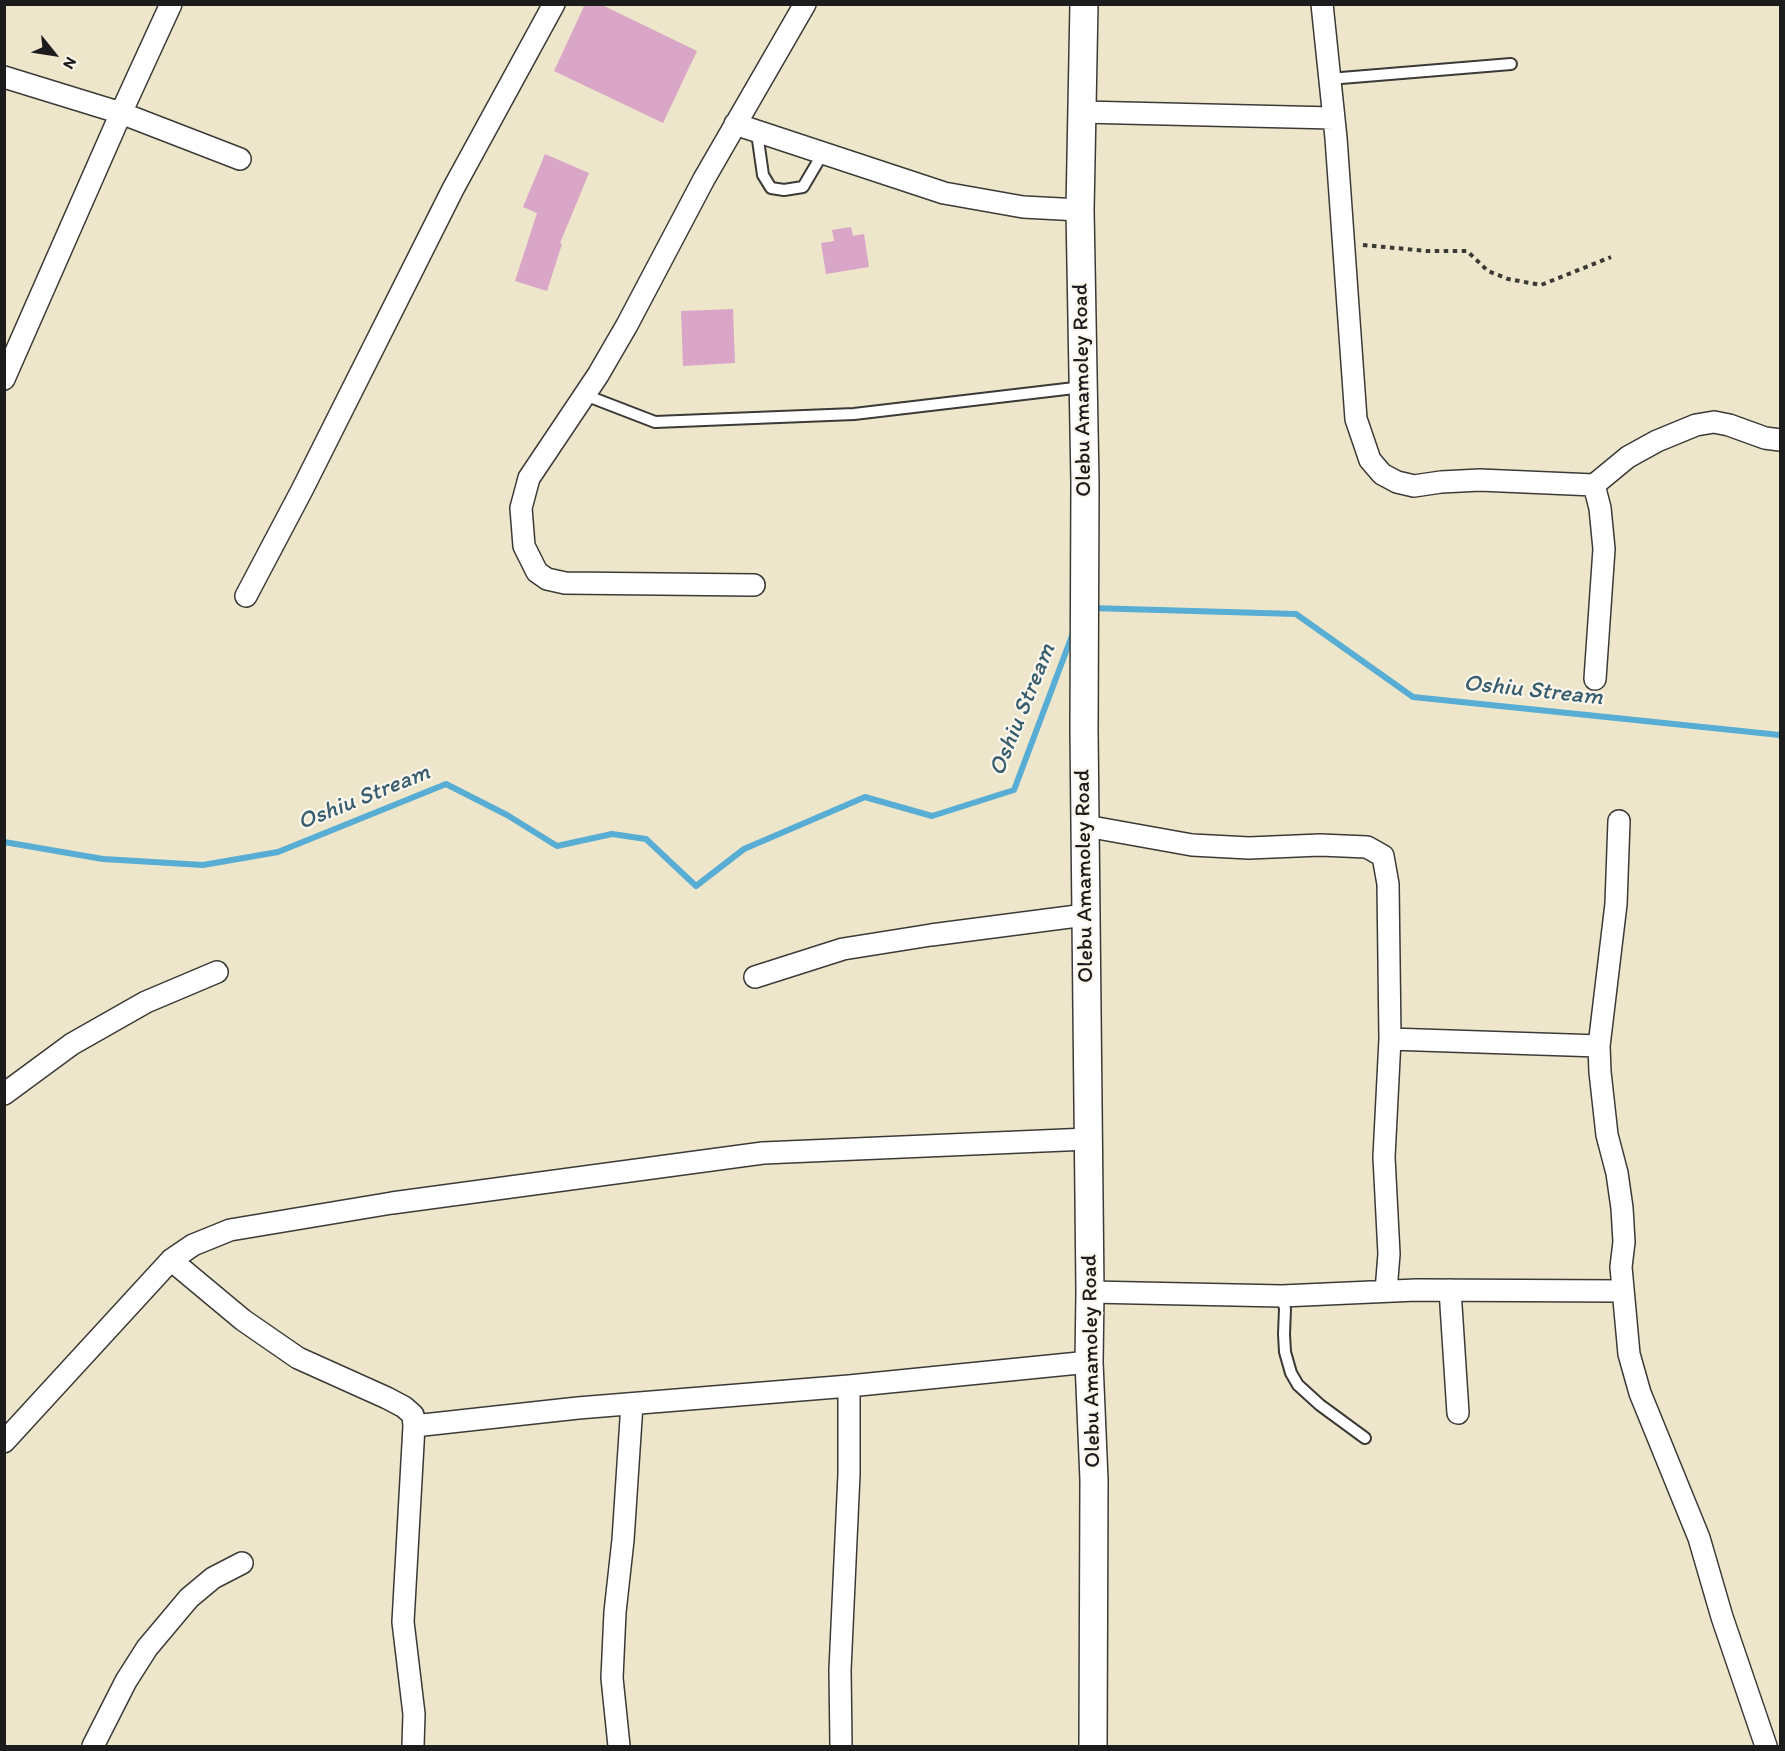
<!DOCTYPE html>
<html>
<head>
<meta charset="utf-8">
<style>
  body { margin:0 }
  #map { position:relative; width:1785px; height:1751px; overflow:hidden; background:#eee6ca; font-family:Itim,sans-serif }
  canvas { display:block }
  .frame { position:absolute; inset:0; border:6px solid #1c1c1c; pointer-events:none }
  .north { position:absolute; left:24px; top:24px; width:60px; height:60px; -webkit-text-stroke:4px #fbf7ec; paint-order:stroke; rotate:120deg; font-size:16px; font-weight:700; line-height:24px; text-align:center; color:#1c1c1c }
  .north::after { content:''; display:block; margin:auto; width:21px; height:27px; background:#1c1c1c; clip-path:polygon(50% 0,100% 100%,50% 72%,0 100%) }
</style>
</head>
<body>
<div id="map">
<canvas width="1785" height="1751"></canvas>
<div class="frame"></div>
<div class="north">N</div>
</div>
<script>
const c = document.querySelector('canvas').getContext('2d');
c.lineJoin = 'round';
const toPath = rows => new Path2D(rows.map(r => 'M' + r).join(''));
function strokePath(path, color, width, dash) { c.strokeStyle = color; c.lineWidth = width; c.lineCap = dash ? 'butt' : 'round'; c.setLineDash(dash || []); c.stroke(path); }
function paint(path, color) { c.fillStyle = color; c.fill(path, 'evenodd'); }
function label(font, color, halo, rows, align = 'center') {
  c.font = font + ' Itim,sans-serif'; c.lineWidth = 4.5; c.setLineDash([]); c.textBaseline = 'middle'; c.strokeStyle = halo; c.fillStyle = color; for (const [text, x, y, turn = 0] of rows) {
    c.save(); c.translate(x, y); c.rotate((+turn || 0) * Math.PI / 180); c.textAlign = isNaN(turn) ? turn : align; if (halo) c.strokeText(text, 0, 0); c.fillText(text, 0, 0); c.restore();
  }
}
strokePath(toPath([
  [1090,608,1296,614,1413,697,1780,735],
  [4,842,103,859,203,865,278,852,446,784,507,815,557,846,612,834,646,839,696,886,744,849,865,797,932,816,1014,790,1073,633]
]), '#57add3', 6);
paint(toPath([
  [585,4,600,4,697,51,663,123,554,71],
  [545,154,589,173,560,243,562,244,547,291,515,281,537,213,523,207],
  [851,227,853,236,864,234,869,267,826,274,821,243,834,241,832,230],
  [733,309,735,363,683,366,681,311]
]), '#d9a6c7');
const service = toPath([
  [1329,79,1511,64],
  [757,133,763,175,771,188,784,190,803,187,823,153],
  [585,395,655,422,854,414,1083,387],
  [1282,1296,1285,1309,1284,1334,1285,1352,1291,1373,1298,1385,1320,1405,1365,1438]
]);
const minor = toPath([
  [1322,4,1336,138,1356,419,1370,460,1382,474,1397,482,1414,486,1441,482,1480,480,1594,485,1628,457,1657,441,1696,425,1714,422,1729,425,1765,438,1780,440],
  [4,77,121,113,240,159],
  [1082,112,1333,118],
  [735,124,944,193,1023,207,1080,210],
  [4,379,121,113,171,4],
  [1594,485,1600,508,1604,549,1595,679],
  [754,585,565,583,547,579,537,572,524,546,521,508,529,478,598,375,627,325,704,179,805,4],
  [246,596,302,490,453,189,554,4],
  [1619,821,1616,904,1599,1046,1600,1072,1607,1135,1617,1173,1622,1208,1624,1242,1621,1267,1629,1354,1640,1393,1699,1538,1722,1617,1766,1746],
  [1086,826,1192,845,1249,848,1320,845,1367,847,1383,856,1388,884,1390,1039,1384,1157,1389,1254,1386,1291],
  [755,977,843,949,931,935,1085,915],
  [1390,1039,1599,1046],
  [4,1094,72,1044,146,1002,217,972],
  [171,1260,243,1320,298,1358,387,1398,404,1407,413,1415,414,1426,403,1622,414,1714,413,1746],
  [1450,1290,1458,1413],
  [1090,1292,1282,1296,1416,1290,1622,1291],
  [414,1426,578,1408,849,1386,1089,1362],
  [4,1442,171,1260,193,1245,230,1230,392,1203,763,1153,1088,1139],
  [93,1746,126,1681,147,1648,189,1598,213,1578,242,1563],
  [619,1746,612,1678,615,1612,623,1540,632,1404],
  [841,1746,840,1670,849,1474,849,1386]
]);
const tertiary = toPath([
  [1084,4,1080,210,1085,483,1084,730,1090,1292,1089,1362,1094,1480,1093,1746]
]);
strokePath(service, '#3c3a36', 14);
strokePath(minor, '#3c3a36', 24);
strokePath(tertiary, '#3c3a36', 30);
strokePath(toPath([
  [1363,245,1427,251,1467,251,1488,271,1508,279,1541,285,1611,257]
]), '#3c3a36', 4, [4.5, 4.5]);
strokePath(service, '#fff', 10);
strokePath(minor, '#fff', 21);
strokePath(tertiary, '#fff', 27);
label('22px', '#1c1c1c', '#fbf7ec', [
  ["Olebu Amamoley Road",1083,390,-91],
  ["Olebu Amamoley Road",1085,876,-91],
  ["Olebu Amamoley Road",1092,1361,-91]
]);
label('italic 24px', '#375d6e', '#fbf7ec', [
  ["Oshiu Stream",1533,691,6],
  ["Oshiu Stream",1023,710,-68],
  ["Oshiu Stream",364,798,-22]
]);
</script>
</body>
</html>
